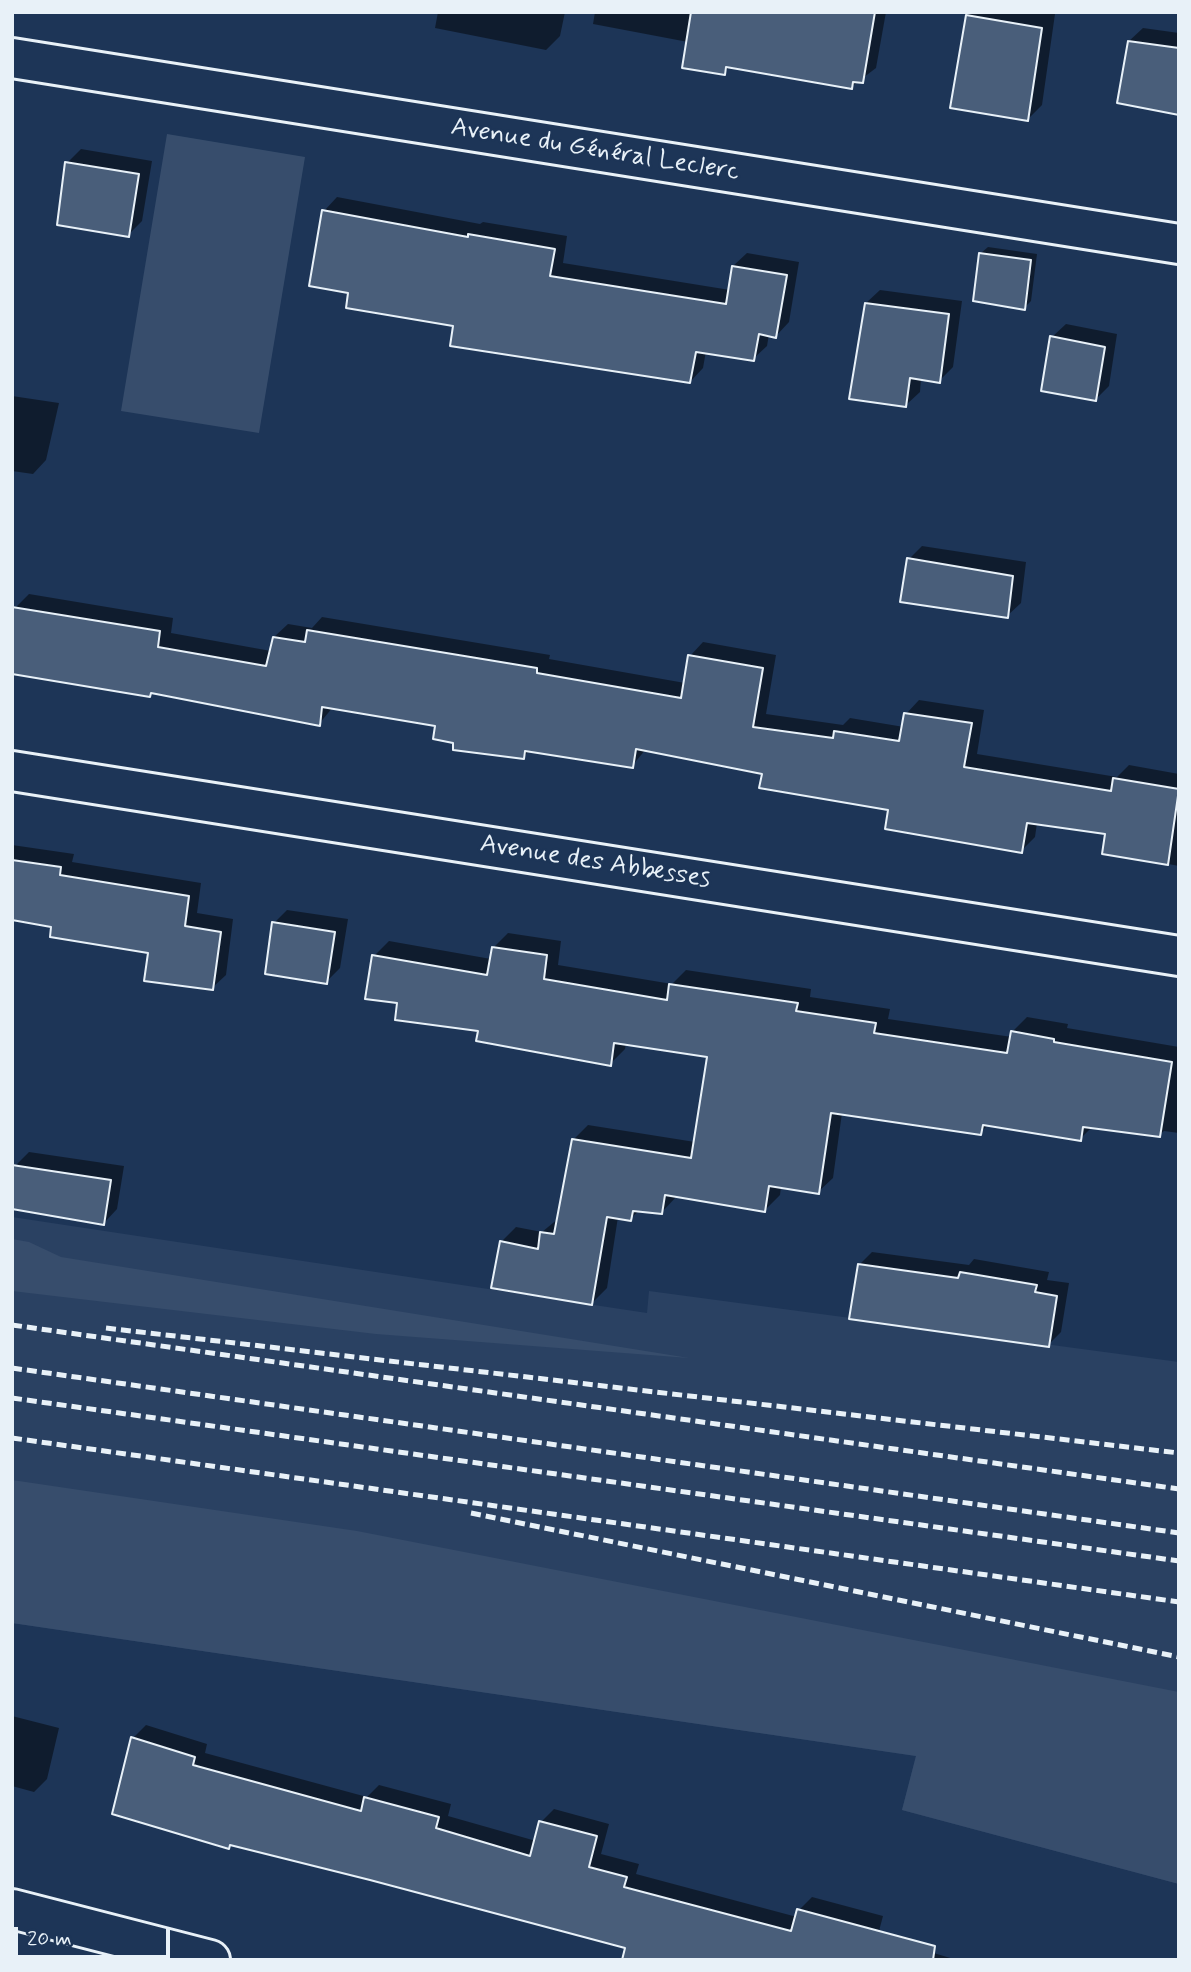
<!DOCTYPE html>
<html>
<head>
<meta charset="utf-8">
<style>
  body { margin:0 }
  #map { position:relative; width:1191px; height:1972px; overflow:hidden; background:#1d3557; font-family:Mynerve,sans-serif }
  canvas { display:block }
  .frame { position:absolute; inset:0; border:14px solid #e8f1f8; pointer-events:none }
  .scale { position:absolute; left:14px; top:1927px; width:156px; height:32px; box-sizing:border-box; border:4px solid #e8f1f8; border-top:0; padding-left:9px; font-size:21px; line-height:24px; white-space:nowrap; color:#e8f1f8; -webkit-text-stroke:5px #1d3557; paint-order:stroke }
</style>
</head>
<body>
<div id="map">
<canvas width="1191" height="1972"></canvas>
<div class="frame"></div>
<div class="scale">20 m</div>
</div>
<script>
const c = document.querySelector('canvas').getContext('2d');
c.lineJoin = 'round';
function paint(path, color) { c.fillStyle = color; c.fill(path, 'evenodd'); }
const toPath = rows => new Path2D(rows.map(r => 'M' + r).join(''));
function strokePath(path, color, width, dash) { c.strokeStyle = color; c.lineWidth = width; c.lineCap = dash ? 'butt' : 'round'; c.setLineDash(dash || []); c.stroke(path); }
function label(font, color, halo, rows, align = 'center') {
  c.font = font + ' Mynerve,sans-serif'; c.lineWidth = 5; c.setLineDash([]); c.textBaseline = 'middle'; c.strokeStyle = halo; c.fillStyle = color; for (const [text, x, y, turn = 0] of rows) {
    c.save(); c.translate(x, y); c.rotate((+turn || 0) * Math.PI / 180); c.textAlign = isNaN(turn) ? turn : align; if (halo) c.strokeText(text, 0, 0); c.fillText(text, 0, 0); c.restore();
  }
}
paint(toPath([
  [12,1217,647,1313,649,1291,1179,1362,1179,1884,902,1810,916,1756,12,1623]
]), '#2a4162');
paint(toPath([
  [167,134,305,157,259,433,121,411],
  [12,1239,29,1242,61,1257,689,1358,376,1334,12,1291],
  [12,1480,357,1531,1179,1692,1179,1884,902,1810,916,1756,12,1623]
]), '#374d6c');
paint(toPath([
  [438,12,565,12,560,36,546,50,435,28],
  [595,12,886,12,876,68,851,87,730,66,724,73,688,42,593,24],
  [971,12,1055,14,1042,105,1028,119,968,15],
  [1143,28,1179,33,1179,113,1129,41],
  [81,149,152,161,142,221,128,235,67,163],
  [337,197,480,224,483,222,567,236,563,263,730,290,733,266,747,253,799,262,789,322,776,336,769,334,767,346,753,359,706,351,703,368,690,382,455,325,350,292,324,211],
  [988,247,1037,254,1031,301,1024,308,981,253],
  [880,290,962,301,953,367,939,381,921,378,920,392,906,405,866,303],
  [1066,324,1117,334,1109,386,1096,399,1052,337],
  [12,396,59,403,46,460,33,474,12,471],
  [922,546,1026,562,1021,603,1007,616,909,559],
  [29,594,173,618,171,633,271,651,274,637,288,624,312,628,322,617,550,655,549,659,685,683,690,656,703,642,776,655,766,714,843,725,850,718,904,727,906,714,919,700,984,710,977,754,1117,777,1129,765,1179,774,1179,866,1104,852,1107,832,1037,823,1035,837,1021,851,764,772,646,749,632,766,530,750,523,757,454,741,437,725,333,707,319,724,153,692,150,696,15,608],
  [12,845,74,854,72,862,201,883,197,913,233,919,226,975,212,988,150,951,12,918],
  [287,910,348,919,340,968,326,982,274,923],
  [508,933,561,941,558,965,672,984,686,970,811,989,810,997,890,1009,888,1019,1012,1037,1012,1032,1027,1017,1068,1024,1067,1028,1179,1047,1179,1133,1164,1131,1159,1135,1093,1126,1080,1139,989,1124,980,1133,842,1113,833,1178,818,1192,781,1187,780,1195,765,1210,677,1196,662,1212,640,1210,630,1219,618,1217,607,1288,592,1303,501,1242,516,1227,542,1232,559,1218,573,1140,588,1125,695,1142,709,1056,626,1043,625,1049,610,1064,480,1030,399,1002,374,956,389,941,491,959,493,948],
  [29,1152,124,1166,117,1209,104,1223,15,1166],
  [872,1252,969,1265,974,1259,1049,1272,1047,1280,1069,1283,1061,1332,1048,1345,859,1265],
  [12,1716,59,1728,47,1779,34,1792,12,1786],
  [146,1725,207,1744,205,1753,367,1797,379,1785,451,1804,448,1816,536,1841,541,1822,554,1809,609,1824,601,1854,639,1864,636,1874,797,1917,799,1910,812,1897,883,1916,879,1931,910,1938,907,1945,957,1960,624,1960,628,1947,232,1844,228,1847,133,1738]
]), '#0007');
const building = toPath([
  [691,12,875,12,863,83,853,82,852,89,726,67,725,75,682,68,691,12],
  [966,15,1042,28,1028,121,950,108,966,15],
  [1128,41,1179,48,1179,115,1117,103,1128,41],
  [65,162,139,174,129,237,57,225,65,162],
  [322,210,468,237,468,234,555,249,550,276,726,304,732,266,787,275,776,338,759,334,754,361,696,352,690,383,450,346,453,326,346,308,348,293,309,286,322,210],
  [979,253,1031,260,1025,310,973,301,979,253],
  [865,303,949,314,940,383,910,378,906,407,849,399,865,303],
  [1050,336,1105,347,1096,401,1041,391,1050,336],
  [907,558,1013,576,1008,618,900,602,907,558],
  [12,607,160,631,158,647,266,666,273,637,305,642,307,630,537,668,537,673,681,698,688,655,763,668,753,727,833,738,834,731,899,741,904,713,972,723,964,767,1111,791,1113,778,1179,789,1168,865,1102,854,1105,834,1027,823,1022,853,885,829,888,810,759,788,762,774,636,749,633,768,525,751,524,759,453,750,453,743,433,739,435,726,322,707,320,726,151,693,150,697,12,674,12,607],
  [12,860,61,867,60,875,189,896,185,926,221,932,213,990,144,981,148,953,50,937,51,927,12,920,12,860],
  [272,922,335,932,327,984,265,974,272,922],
  [492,947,547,955,544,979,667,1000,669,984,798,1003,796,1011,876,1023,874,1033,1007,1053,1011,1031,1054,1039,1054,1042,1172,1062,1160,1137,1083,1127,1081,1141,983,1125,981,1135,831,1113,819,1194,769,1186,765,1212,665,1195,662,1214,633,1211,631,1221,607,1217,592,1305,491,1288,500,1241,538,1249,540,1232,554,1234,572,1139,691,1158,707,1057,614,1043,611,1066,476,1041,478,1031,395,1020,397,1003,365,999,372,955,487,975,492,947],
  [12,1165,111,1180,104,1225,12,1209,12,1165],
  [858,1264,958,1278,960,1272,1037,1285,1035,1292,1057,1296,1049,1347,849,1319,858,1264],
  [131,1737,195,1757,193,1765,361,1811,364,1797,439,1817,436,1828,530,1856,539,1821,597,1836,589,1867,627,1877,624,1887,791,1931,797,1909,935,1946,933,1960,622,1960,625,1948,370,1880,230,1845,229,1849,112,1814,131,1737]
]);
paint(building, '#495e7a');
strokePath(building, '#e8f1f8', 2);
const street = toPath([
  [12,58,1179,244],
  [12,771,1179,956],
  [12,1909,210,1960]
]);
strokePath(street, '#e8f1f8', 44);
strokePath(street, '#1d3557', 38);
strokePath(toPath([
  [12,1325,1179,1489],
  [106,1328,1179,1453],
  [12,1368,1179,1533],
  [12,1398,1179,1561],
  [12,1438,1179,1602],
  [471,1513,1179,1657]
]), '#e8f1f8', 5, [10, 5]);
label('26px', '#e8f1f8', '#1d3557', [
  ["Avenue du Général Leclerc",595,151,9],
  ["Avenue des Abbesses",595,863,9]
]);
</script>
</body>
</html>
